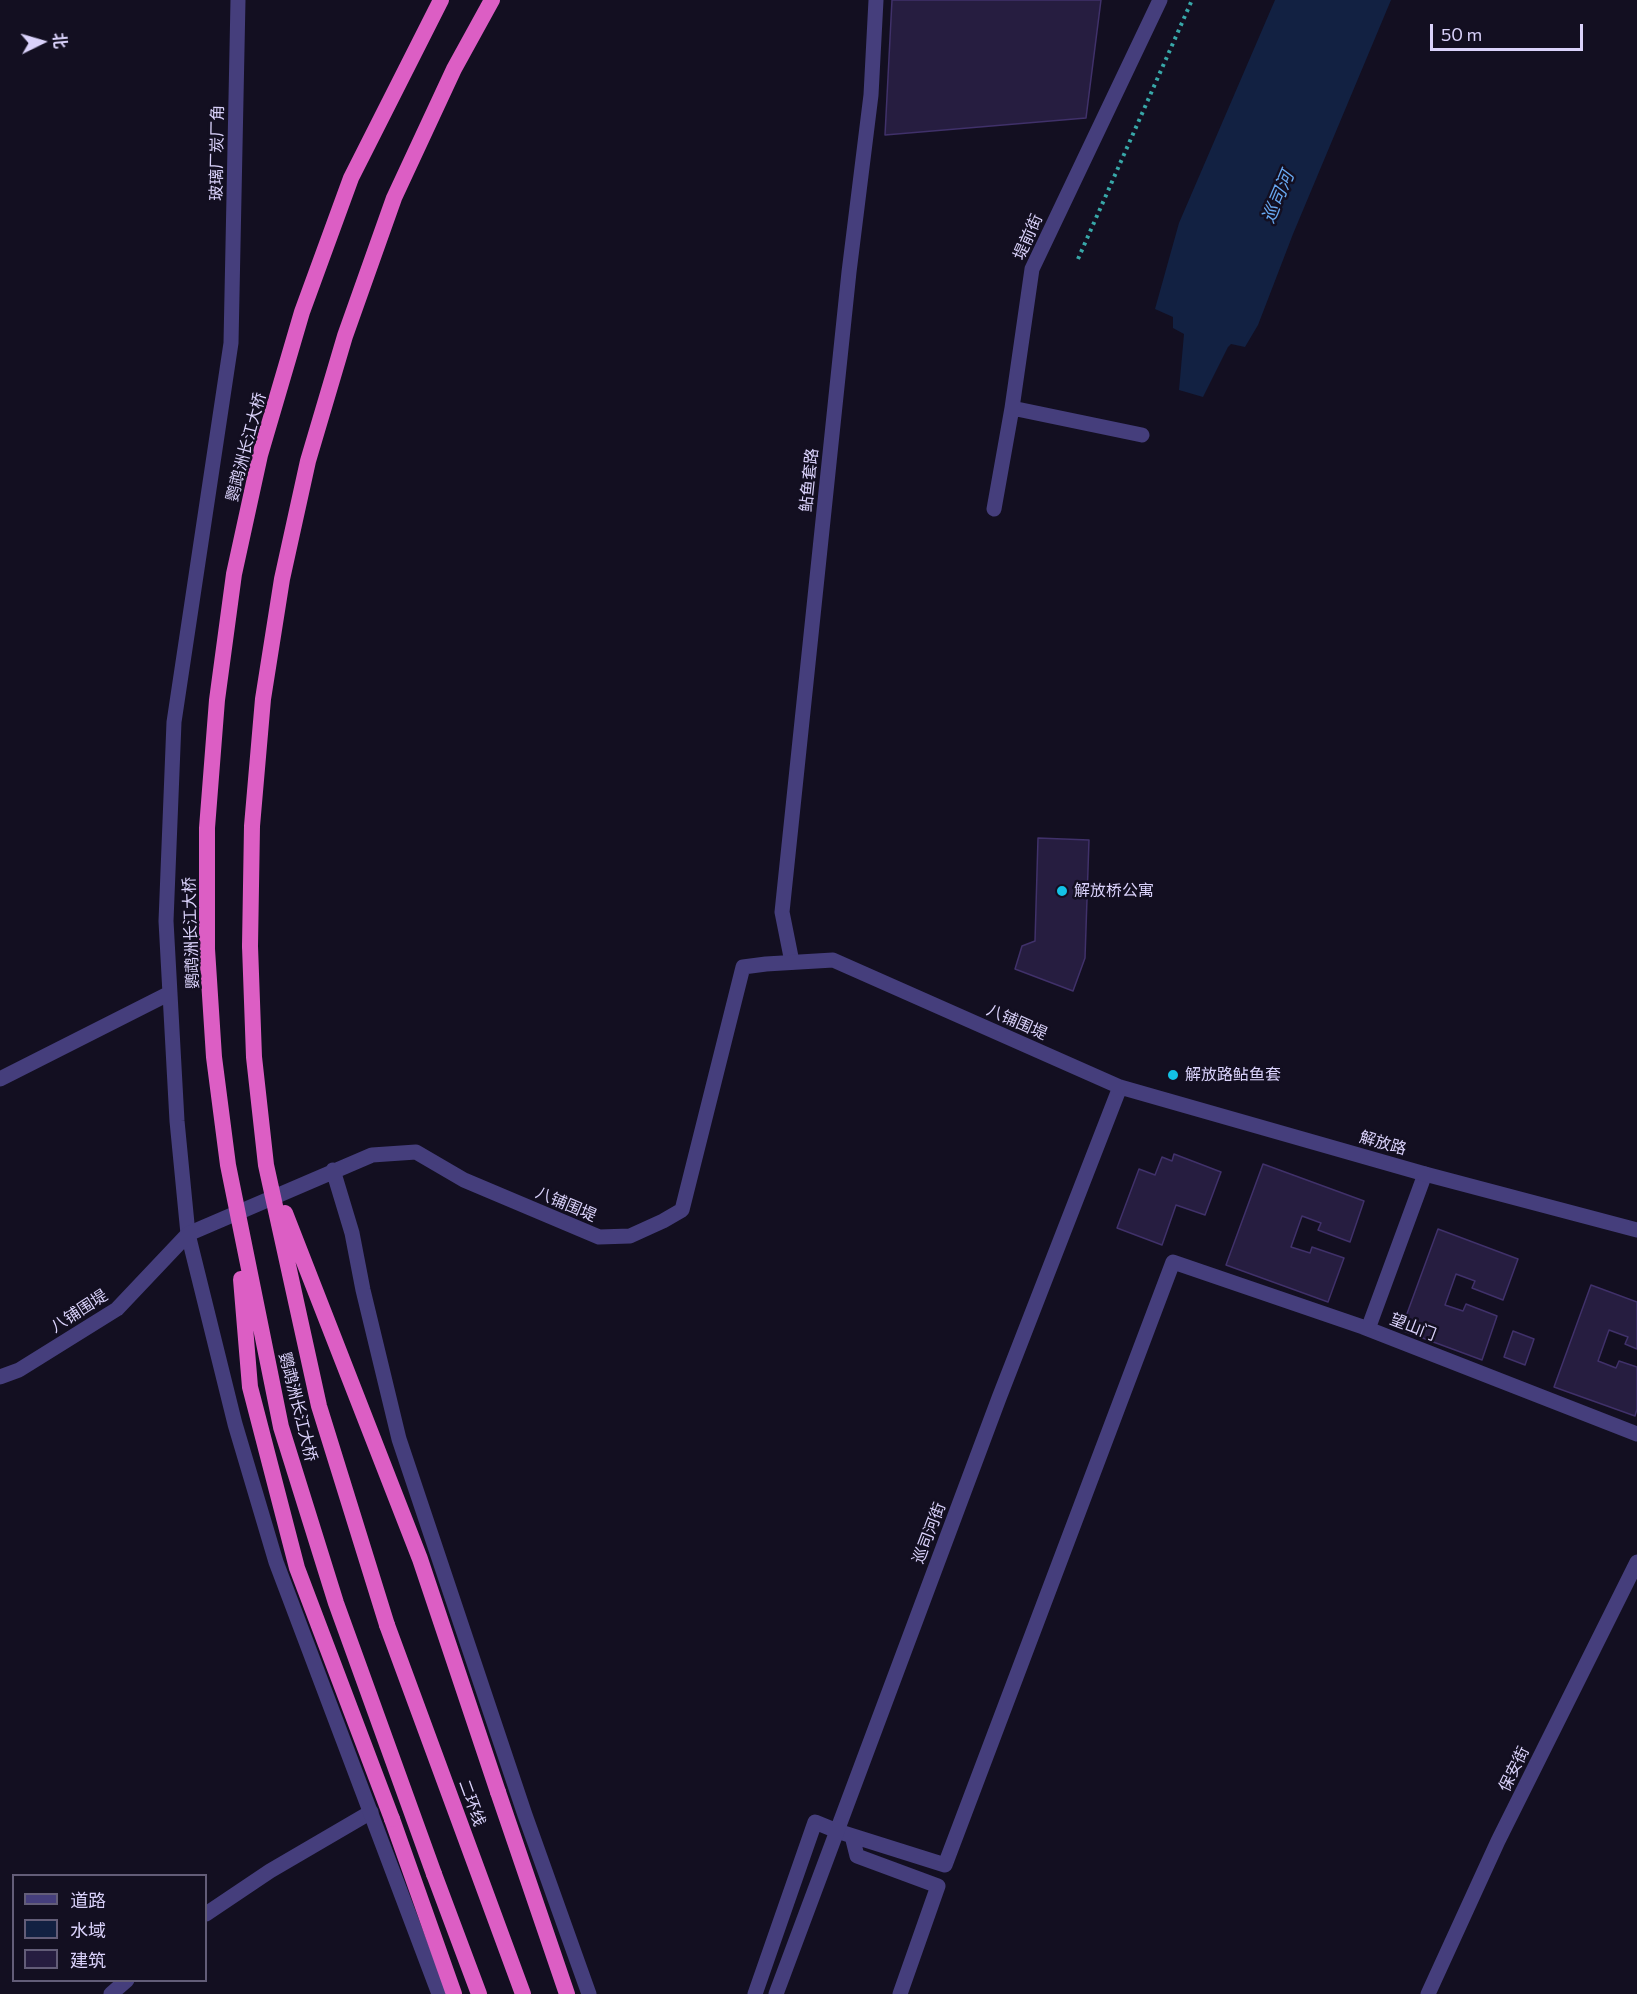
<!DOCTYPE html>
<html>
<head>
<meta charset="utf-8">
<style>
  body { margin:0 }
  #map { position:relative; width:1637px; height:1994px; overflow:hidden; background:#130f21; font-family:Commissioner,"Noto Sans SC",sans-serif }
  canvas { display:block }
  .legend { position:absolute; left:12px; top:1874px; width:195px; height:108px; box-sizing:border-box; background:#130f21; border:2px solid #635d78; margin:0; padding:8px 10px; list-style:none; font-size:18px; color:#dad2fb }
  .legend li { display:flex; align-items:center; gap:12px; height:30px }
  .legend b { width:30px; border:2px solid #635d78 }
  .north { position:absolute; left:12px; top:12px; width:60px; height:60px; -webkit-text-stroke:4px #130f21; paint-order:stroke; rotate:85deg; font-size:16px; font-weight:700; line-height:24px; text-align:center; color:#dad2fb }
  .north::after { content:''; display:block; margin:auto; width:21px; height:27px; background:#dad2fb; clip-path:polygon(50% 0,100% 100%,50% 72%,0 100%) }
  .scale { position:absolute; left:1430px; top:24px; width:153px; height:27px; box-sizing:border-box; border:3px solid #dad2fb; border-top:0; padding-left:8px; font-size:18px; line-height:21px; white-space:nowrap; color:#dad2fb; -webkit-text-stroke:4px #130f21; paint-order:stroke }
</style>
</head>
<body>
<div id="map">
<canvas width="1637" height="1994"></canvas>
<ul class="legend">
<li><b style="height:8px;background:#453e7c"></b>道路</li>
<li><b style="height:16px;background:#122142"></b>水域</li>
<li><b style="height:16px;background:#261d40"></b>建筑</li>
</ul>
<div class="north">北</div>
<div class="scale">50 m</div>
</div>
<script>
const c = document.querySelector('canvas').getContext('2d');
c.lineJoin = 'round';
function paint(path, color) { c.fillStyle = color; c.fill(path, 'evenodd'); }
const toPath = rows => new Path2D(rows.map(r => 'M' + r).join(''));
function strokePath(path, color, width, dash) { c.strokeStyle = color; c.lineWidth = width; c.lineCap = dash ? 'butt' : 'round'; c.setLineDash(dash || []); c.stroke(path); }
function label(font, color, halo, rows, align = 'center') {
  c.font = font + ' Commissioner,"Noto Sans SC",sans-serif'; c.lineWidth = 5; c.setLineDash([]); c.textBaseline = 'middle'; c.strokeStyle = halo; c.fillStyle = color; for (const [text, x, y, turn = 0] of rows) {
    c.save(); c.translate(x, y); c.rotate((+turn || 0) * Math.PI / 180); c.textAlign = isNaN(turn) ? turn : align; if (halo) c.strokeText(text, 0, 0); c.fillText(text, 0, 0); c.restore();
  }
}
paint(toPath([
  [1275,0,1391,0,1293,234,1258,325,1245,347,1231,344,1228,347,1203,397,1179,390,1184,334,1173,328,1173,317,1155,309,1179,223]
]), '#122142');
const building = toPath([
  [892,0,1101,0,1086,118,885,135,892,0],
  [1038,838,1089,840,1085,958,1073,991,1015,969,1022,946,1035,941,1038,838],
  [1174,1154,1221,1172,1205,1215,1176,1205,1162,1245,1117,1228,1139,1169,1155,1175,1162,1157,1172,1161,1174,1154],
  [1263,1164,1364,1201,1350,1242,1318,1230,1321,1223,1302,1216,1291,1247,1310,1253,1312,1247,1344,1258,1328,1302,1226,1265,1263,1164],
  [1438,1229,1518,1259,1503,1300,1472,1288,1475,1281,1456,1274,1445,1305,1463,1311,1466,1304,1497,1316,1482,1360,1401,1330,1438,1229],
  [1591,1285,1637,1302,1637,1349,1625,1344,1628,1337,1609,1330,1598,1361,1616,1368,1619,1361,1637,1367,1637,1409,1635,1416,1554,1387,1591,1285],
  [1513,1331,1534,1339,1525,1365,1504,1357,1513,1331]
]);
paint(building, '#261d40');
strokePath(building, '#40316a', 1.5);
strokePath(toPath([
  [1078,259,1192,0]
]), '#38a8a9', 4, [3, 4.5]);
strokePath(toPath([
  [1012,408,1142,435],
  [994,509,1012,408,1032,269,1160,0],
  [792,962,782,912,849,272,871,95,876,0],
  [0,1079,170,993],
  [188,1234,177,1121,166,921,174,722,231,343,238,0],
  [1368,1329,1425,1174],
  [837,1831,945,1865,1173,1262,1363,1327,1637,1434],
  [852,1836,857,1856,938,1886,900,1994],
  [206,1914,270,1871,371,1812],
  [111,1994,127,1980],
  [1428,1994,1498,1841,1637,1562]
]), '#453e7c', 15);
strokePath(toPath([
  [333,1170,352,1233,363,1290,399,1439,525,1815,589,1994],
  [188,1234,235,1424,276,1562,439,1994],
  [0,1377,19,1370,117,1309,188,1234,372,1155,416,1152,464,1180,599,1237,630,1236,663,1221,682,1210,743,967,766,964,833,960,1120,1087,1425,1174,1637,1230],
  [755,1994,815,1822,837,1831],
  [776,1994,999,1398,1120,1087]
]), '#453e7c', 15);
strokePath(toPath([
  [250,946,252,826,263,699,282,579,308,461,345,336,394,198,454,69,492,0],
  [207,949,207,828,217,700,234,574,260,455,302,312,351,178,441,0],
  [387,1625,523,1994],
  [498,1792,567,1994],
  [392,1819,454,1994],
  [434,1874,479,1994]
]), '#dc5ec4', 16);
strokePath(toPath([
  [250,946,254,1057,266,1165,319,1406,387,1625],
  [207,949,214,1057,228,1165,281,1427,336,1603,434,1874],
  [285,1213,420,1559,498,1792],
  [241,1279,250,1387,297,1568,392,1819]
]), '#dc5ec4', 16);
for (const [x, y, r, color] of [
  [1062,891,6,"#13c2e6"],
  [1173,1075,6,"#13c2e6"]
]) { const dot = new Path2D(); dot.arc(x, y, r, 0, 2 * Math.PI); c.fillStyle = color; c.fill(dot); strokePath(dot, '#130f21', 2); }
label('16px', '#dad2fb', '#130f21', [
  ["玻璃厂炭厂角",217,153,-89],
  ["堤前街",1028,237,-66],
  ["鹦鹉洲长江大桥",246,447,-75],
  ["鲇鱼套路",809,480,-84],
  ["鹦鹉洲长江大桥",191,933,-92],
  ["八铺围堤",1017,1022,24],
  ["解放路",1383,1143,16],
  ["八铺围堤",566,1204,23],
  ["八铺围堤",79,1311,-33],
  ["望山门",1413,1327,21],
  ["鹦鹉洲长江大桥",298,1407,76],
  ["巡司河街",929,1533,-69],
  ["保安街",1514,1769,-64],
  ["二环线",472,1803,70]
]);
label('16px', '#dad2fb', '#130f21', [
  ["解放桥公寓",1074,891],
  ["解放路鲇鱼套",1185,1075]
], 'left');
label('italic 18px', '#69a9f2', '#130f21', [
  ["巡司河",1278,197,-67]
]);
</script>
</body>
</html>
